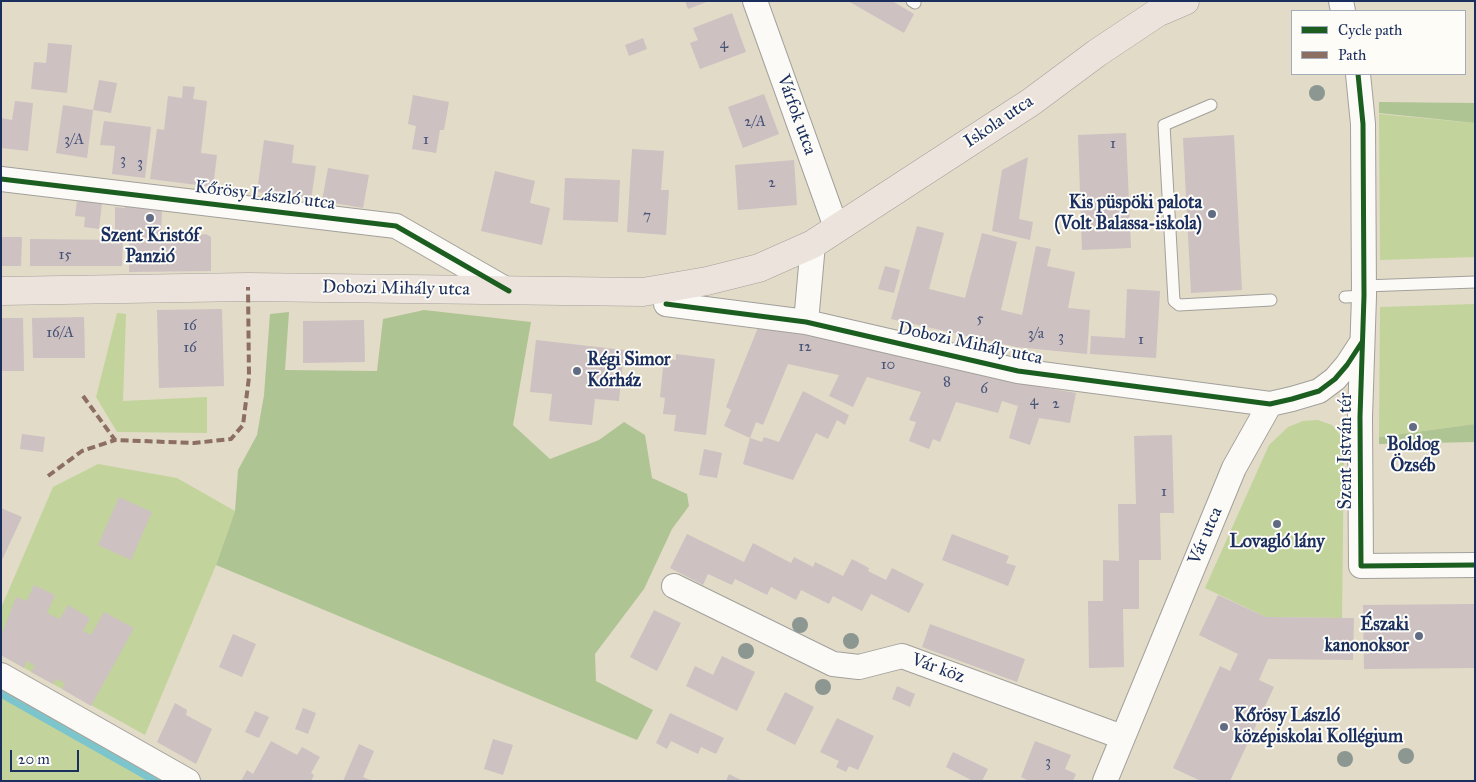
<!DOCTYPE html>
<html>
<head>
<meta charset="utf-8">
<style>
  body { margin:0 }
  #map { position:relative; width:1476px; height:782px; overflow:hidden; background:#e2dbc8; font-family:"IM FELL Great Primer",serif }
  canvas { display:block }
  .frame { position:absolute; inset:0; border:2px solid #1b2f5e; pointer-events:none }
  .legend { position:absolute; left:1291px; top:10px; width:175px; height:65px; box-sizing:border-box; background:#fdfcf7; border:1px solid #a3aaba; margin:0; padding:6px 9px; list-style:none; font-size:15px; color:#1b2f5e }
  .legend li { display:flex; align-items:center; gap:10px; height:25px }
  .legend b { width:25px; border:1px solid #a3aaba }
  .scale { position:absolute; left:10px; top:750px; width:69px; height:22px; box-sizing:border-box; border:2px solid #1b2f5e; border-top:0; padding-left:6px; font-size:15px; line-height:18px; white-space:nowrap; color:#1b2f5e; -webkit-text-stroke:4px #fdfcf7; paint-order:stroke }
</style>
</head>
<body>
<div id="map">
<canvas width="1476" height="782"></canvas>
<div class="frame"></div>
<ul class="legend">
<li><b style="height:6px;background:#1b5e20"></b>Cycle path</li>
<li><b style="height:6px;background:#8d6e63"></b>Path</li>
</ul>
<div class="scale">20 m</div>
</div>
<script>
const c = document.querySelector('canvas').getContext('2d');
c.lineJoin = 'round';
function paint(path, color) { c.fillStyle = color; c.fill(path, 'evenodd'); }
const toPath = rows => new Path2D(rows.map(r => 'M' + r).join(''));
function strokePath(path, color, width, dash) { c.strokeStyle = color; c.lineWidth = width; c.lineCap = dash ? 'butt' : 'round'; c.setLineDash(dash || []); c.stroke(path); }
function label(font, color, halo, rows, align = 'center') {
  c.font = font + ' "IM FELL Great Primer",serif'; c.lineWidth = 4; c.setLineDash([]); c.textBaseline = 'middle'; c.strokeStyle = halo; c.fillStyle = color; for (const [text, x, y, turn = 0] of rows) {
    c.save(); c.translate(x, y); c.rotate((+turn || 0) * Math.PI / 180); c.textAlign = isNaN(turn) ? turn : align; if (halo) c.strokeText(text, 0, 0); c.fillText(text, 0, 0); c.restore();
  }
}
paint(toPath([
  [1379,114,1475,123,1475,257,1380,260],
  [1475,304,1475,424,1379,437,1380,307],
  [117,313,126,314,123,401,207,397,207,433,117,432,96,397],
  [1318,420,1332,425,1340,435,1344,449,1342,618,1266,617,1205,588,1269,445,1288,427,1303,421],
  [98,464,177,478,235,511,216,565,145,735,1,655,1,608,53,487],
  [1,688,164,781,1,781]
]), '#c2d49c');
paint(toPath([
  [1379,102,1475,103,1475,123,1379,113],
  [424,310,531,322,513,425,550,459,599,440,624,422,645,435,652,478,687,494,689,506,672,529,644,589,595,654,596,681,653,710,637,740,216,565,235,511,238,470,257,435,264,395,270,314,289,312,285,370,377,371,383,319],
  [1475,424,1475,442,1379,444,1379,437]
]), '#afc493');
strokePath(toPath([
  [1,694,155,781]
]), '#7dc5cd', 7);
paint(toPath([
  [685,1,709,1,688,9],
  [848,1,892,1,914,14,904,33],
  [732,13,746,52,700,69,690,43,698,40,693,28],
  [643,38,647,49,629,56,625,45],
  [48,43,72,45,67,93,31,89,34,62,46,63],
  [99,80,117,83,111,113,93,110],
  [183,86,195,87,193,99,207,101,201,153,217,155,213,187,150,179,157,129,164,130,168,96,182,98],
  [764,94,779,134,743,148,728,107],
  [413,95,449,102,444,130,440,130,436,153,412,149,416,126,408,124],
  [15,101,33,103,28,151,1,148,1,118,12,120],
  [63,105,93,110,87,158,56,153],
  [104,121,151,127,145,178,112,174,115,146,100,145],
  [1126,133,1131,248,1082,250,1078,135],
  [1234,135,1242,290,1191,293,1183,138],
  [264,140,294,145,292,163,316,166,311,200,257,192],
  [632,149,664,151,661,190,669,190,666,235,627,232],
  [1028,157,1019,219,1033,222,1030,240,992,231,1002,170],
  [794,160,797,205,738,210,735,165],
  [328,168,369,175,363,208,322,201],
  [495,171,535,181,530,203,550,208,542,245,481,231],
  [565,178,620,180,618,222,563,220],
  [77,200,102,203,99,229,84,227,85,217,75,216],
  [125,204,162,209,161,235,149,235,149,238,125,237,125,233,115,233,115,207,125,208],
  [917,226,944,233,929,289,965,298,982,233,1017,242,1001,310,1022,315,1036,246,1051,249,1047,266,1075,272,1068,308,1090,310,1087,354,1016,347,891,319],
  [206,234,211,237,211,271,129,272,129,241,196,240,199,235],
  [1,237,22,237,21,266,1,266],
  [30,239,123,240,122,266,30,266],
  [885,266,900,270,894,293,878,289],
  [1127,289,1160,291,1156,358,1090,354,1091,336,1125,338],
  [222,309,224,386,159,388,157,310],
  [84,317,85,358,33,358,32,318],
  [1,318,23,318,24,371,1,371],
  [364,320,365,362,303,363,303,321],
  [759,325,854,344,1023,384,1076,393,1070,423,1039,418,1030,445,1009,438,1018,406,1002,401,998,413,956,402,940,442,933,439,929,449,909,441,916,422,909,420,921,392,867,377,853,407,829,396,839,375,788,364,763,425,756,422,750,438,724,426,731,410,726,407],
  [536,340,624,350,619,401,595,399,592,425,549,421,552,394,530,392],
  [676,354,715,359,706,435,674,431,676,415,663,414,665,398,660,397,664,358,676,360],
  [803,391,849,415,845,425,837,420,828,439,816,433,793,480,743,464,750,438,762,442,764,437,779,442],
  [22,434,45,437,43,452,20,449],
  [1172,435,1174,513,1160,513,1161,560,1139,560,1139,609,1123,609,1124,667,1089,668,1088,601,1103,601,1103,560,1119,561,1118,504,1136,504,1134,436],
  [704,449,722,453,717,478,699,475],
  [119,497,152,512,131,560,98,545],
  [1,508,22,517,1,562],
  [687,534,744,562,753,543,791,563,794,557,813,567,815,562,843,576,852,559,869,568,868,571,886,580,892,568,924,584,909,613,871,594,862,611,833,596,829,604,801,590,796,600,771,587,767,595,735,579,732,585,708,574,703,585,670,568],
  [952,534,1009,556,1006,563,1016,566,1008,586,942,560],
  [34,585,55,595,47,613,60,619,68,605,90,618,83,631,91,635,104,612,134,628,91,706,62,689,65,683,56,679,53,684,31,672,35,666,27,661,24,668,1,655,1,636,16,597,27,601],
  [1218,595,1266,617,1354,618,1353,660,1268,659,1259,680,1274,687,1230,781,1201,781,1173,768,1220,666,1230,671,1238,654,1199,635],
  [1475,604,1475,668,1364,669,1363,605],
  [654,610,681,623,657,671,630,657],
  [930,624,1025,659,1017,682,922,647],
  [233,634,256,644,242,677,219,667],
  [722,656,755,672,737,711,686,686,695,666,713,675],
  [897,686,915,694,910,707,892,699],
  [785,692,814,707,795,745,766,730],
  [175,703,187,710,186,715,212,729,196,764,157,742],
  [303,708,316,713,308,734,295,729],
  [255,711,269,717,259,738,245,732],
  [670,713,724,738,716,754,701,747,698,754,671,741,667,749,656,743],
  [837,718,874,736,858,770,849,766,846,772,836,767,839,761,820,752],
  [493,739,513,745,503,775,484,769],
  [271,741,297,755,302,747,320,757,311,773,314,775,311,781,241,781,247,770,253,774],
  [1035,741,1071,755,1065,769,1076,774,1073,781,1029,781,1021,777],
  [359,744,374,751,363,777,373,781,343,781],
  [953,752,988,769,982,781,973,781,946,767],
  [729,774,743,781,726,781]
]), '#cdc1c2');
const lane = toPath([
  [912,1,915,3],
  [1211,105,1164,125,1174,301,1179,305,1271,300],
  [1364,286,1475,282],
  [1345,297,1364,296]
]);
const street = toPath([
  [755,1,837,230],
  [1341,1,1343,11],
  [1358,74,1363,124,1364,296,1360,417,1361,566,1475,565],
  [1,179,396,226,509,291],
  [666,304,806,322,1018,371,1270,404,1292,399,1319,391,1335,379,1347,365,1362,342],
  [806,322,813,244],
  [674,586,833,664,859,667,902,656,1122,737],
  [1,675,188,781],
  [1105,781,1234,468,1270,404]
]);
const primary = toPath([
  [1,291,248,287,643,292,707,281,759,268,813,244,1031,102,1097,53,1157,13,1185,1]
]);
strokePath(lane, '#a2a09b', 13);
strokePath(street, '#a2a09b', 26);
strokePath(primary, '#a2a09b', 29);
strokePath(lane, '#fbfaf7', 11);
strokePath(street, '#fbfaf7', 24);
strokePath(primary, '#ece4dc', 28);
strokePath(toPath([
  [83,396,115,440,194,443,231,439,243,425,249,377,248,287],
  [48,476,82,451,115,440]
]), '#8d6e63', 4, [8, 4]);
strokePath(toPath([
  [1358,74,1363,124,1364,296,1360,417,1361,566,1475,565],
  [1,179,396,226,509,291],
  [666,304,806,322,1018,371,1270,404,1292,399,1319,391,1335,379,1347,365,1362,342]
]), '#1b5e20', 5);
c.fillStyle = '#8c9792';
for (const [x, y] of [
  [1317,93],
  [800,625],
  [851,641],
  [746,651],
  [823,687],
  [1406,756],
  [1345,759]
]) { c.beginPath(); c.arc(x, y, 8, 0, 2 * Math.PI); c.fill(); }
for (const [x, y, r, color] of [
  [1212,214,5,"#616b83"],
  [150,218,5,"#616b83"],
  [577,371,5,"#616b83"],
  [1413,427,5,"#616b83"],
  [1277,524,5,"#616b83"],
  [1419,636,5,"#616b83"],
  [1224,727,5,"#616b83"]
]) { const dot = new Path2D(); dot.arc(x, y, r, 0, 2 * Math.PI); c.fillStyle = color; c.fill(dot); strokePath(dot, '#fdfcf7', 2); }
label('15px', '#485477', null, [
  ["4",724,44],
  ["2/A",755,122],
  ["3/A",74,140],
  ["1",426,140],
  ["1",1113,144],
  ["3",123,160],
  ["3",140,163],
  ["2",772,183],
  ["7",647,216],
  ["15",65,255],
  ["5",980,319],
  ["16",190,326],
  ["16/A",60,333],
  ["3/a",1036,334],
  ["3",1061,337],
  ["1",1141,340],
  ["12",805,347],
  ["16",190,348],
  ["10",888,365],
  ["8",947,382],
  ["6",984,389],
  ["4",1034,401],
  ["2",1056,404],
  ["1",1164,492],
  ["3",1048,762]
]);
label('18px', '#1b2f5e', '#fdfcf7', [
  ["Várfok utca",796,115,70],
  ["Iskola utca",999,122,-34],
  ["Kőrösy László utca",265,196,7],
  ["Dobozi Mihály utca",396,289,1],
  ["Dobozi Mihály utca",970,344,12],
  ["Szent István tér",1347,451,-90],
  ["Vár utca",1206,536,-67],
  ["Vár köz",938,669,20]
]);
label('bold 18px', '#1b2f5e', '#fdfcf7', [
  ["Kis püspöki palota",1202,204,"right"],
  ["(Volt Balassa-iskola)",1202,225,"right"],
  ["Szent Kristóf",150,237],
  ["Panzió",150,258],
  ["Régi Simor",587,361,"left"],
  ["Kórház",587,382,"left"],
  ["Boldog",1413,446],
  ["Özséb",1413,467],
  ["Lovagló lány",1277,543],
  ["Északi",1409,626,"right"],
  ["kanonoksor",1409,647,"right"],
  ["Kőrösy László",1234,717,"left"],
  ["középiskolai Kollégium",1234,738,"left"]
]);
</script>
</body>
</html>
